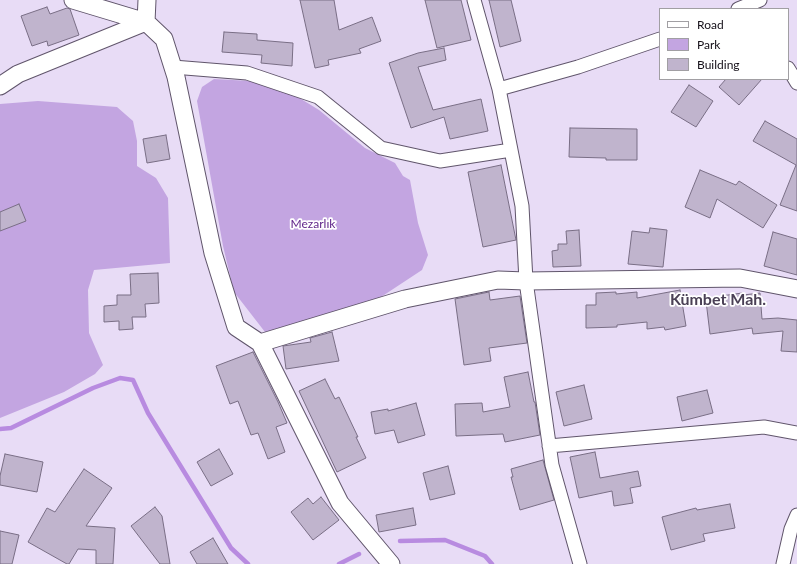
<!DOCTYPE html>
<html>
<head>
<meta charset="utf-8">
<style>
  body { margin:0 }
  #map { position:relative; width:797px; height:564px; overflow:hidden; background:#e8dcf6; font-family:Lato,sans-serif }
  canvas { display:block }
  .legend { position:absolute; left:659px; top:8px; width:130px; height:72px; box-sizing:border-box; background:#fff; border:1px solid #a19fa3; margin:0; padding:5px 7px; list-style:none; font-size:12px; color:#140f18 }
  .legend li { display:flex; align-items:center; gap:8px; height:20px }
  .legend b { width:20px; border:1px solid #a19fa3 }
</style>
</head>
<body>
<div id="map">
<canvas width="797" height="564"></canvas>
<ul class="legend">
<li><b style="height:5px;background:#fff"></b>Road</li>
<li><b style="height:11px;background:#c3a5e1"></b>Park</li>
<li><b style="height:11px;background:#c0b4cd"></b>Building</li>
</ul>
</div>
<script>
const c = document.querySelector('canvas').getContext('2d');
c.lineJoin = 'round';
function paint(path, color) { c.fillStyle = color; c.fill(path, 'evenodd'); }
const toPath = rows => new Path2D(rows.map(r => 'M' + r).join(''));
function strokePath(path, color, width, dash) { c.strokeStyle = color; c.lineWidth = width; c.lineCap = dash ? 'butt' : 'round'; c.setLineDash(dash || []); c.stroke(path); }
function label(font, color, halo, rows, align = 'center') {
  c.font = font + ' Lato,sans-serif'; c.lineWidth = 3.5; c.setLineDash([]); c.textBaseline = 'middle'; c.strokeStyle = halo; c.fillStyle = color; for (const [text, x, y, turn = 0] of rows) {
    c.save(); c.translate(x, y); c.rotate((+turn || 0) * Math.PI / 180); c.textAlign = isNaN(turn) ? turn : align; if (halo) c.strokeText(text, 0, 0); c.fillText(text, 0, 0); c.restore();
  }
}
paint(toPath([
  [214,79,251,81,283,88,319,110,365,148,395,163,403,176,410,180,418,223,428,255,422,270,381,297,313,324,265,332,234,292,223,246,197,101,202,87],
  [38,101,117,107,133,121,137,141,137,166,156,178,168,198,170,263,94,270,88,290,89,333,103,365,95,374,64,392,0,418,0,104]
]), '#c3a5e1');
strokePath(toPath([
  [0,429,11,428,93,388,120,378,133,380,148,413,231,548,248,564],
  [400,541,445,540,485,556,492,564],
  [339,564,359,554]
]), '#b88be0', 4.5);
const building = toPath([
  [300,0,334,0,339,30,372,17,381,41,359,49,361,53,328,60,329,65,315,68,300,0],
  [425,0,461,0,471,40,437,48,425,0],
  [489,0,511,0,521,41,500,47,489,0],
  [47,7,50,14,67,8,70,9,79,35,48,46,47,41,32,46,21,16,47,7],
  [224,32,257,34,257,40,293,43,292,66,261,63,262,55,222,52,224,32],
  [444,48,446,60,418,67,433,110,481,99,488,131,450,139,444,117,411,128,389,63,418,53,444,48],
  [726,79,762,79,739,105,719,87,726,79],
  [689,85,713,101,696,127,671,112,689,85],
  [765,121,797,139,797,211,780,205,796,165,753,141,765,121],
  [570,128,637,129,637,160,606,160,606,158,569,157,570,128],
  [166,135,170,159,147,163,143,139,166,135],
  [501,165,516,240,483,247,468,172,501,165],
  [700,170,736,185,739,181,777,205,763,228,717,199,710,218,685,207,700,170],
  [19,204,26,221,0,231,0,212,19,204],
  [650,228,667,230,663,267,628,264,632,231,649,233,650,228],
  [579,230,581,266,553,267,552,251,558,250,558,244,567,244,566,231,579,230],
  [773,232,797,239,797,275,764,266,773,232],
  [158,273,159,303,145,304,146,317,132,317,133,329,119,330,119,321,104,322,104,306,117,305,117,295,131,295,130,274,158,273],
  [680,290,686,326,665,330,664,327,647,329,647,322,617,325,617,327,586,328,586,305,596,305,596,293,616,292,616,294,637,292,637,298,680,290],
  [489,292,490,300,520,296,527,343,489,348,491,361,464,365,455,299,489,292],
  [742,293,743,295,760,293,762,319,778,318,797,320,797,352,781,351,783,331,753,334,752,328,710,334,706,301,722,299,721,296,742,293],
  [332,332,339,361,286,369,283,346,311,342,310,338,332,332],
  [253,352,278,402,287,423,276,427,285,452,268,459,258,433,251,435,238,401,230,404,216,366,253,352],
  [528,372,534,402,535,402,540,435,505,442,503,434,456,436,455,404,482,403,483,412,510,407,504,377,528,372],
  [325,379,335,399,339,397,358,437,356,437,366,458,337,472,299,391,325,379],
  [584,385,592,419,564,426,556,392,584,385],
  [707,390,713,413,682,421,677,397,707,390],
  [416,403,425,435,398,443,394,430,375,434,371,412,388,409,388,411,416,403],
  [219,449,233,474,211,486,197,462,219,449],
  [595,452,600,478,638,471,641,486,630,488,633,503,614,506,612,491,579,498,570,457,595,452],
  [5,454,43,462,37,492,0,485,0,476,5,454],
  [543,460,554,500,520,510,511,477,513,477,511,469,543,460],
  [448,466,455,494,430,500,423,473,448,466],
  [84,469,112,488,86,526,115,528,113,564,96,564,96,550,78,549,69,564,67,564,28,542,47,508,55,512,84,469],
  [321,497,339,520,313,540,291,512,308,498,313,504,321,497],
  [730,504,735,528,703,534,705,541,671,550,662,517,696,508,697,510,730,504],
  [155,507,162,516,170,564,160,564,131,526,155,507],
  [413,508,416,525,379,532,376,515,413,508],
  [0,531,19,535,12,564,0,564,0,531],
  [213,538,228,564,197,564,190,552,213,538]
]);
paint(building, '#c0b4cd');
strokePath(building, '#796e85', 1);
const minor = toPath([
  [474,0,499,89,522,206,526,281,552,465,580,564],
  [738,9,760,0],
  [173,67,247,73,318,97,381,148,440,161,511,150],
  [788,68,797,83],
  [499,89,578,67,660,39],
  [549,446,764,427,797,433],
  [783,564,791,529,797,515]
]);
const tertiary = toPath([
  [73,0,146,22,164,39,176,77,213,253,236,327,260,343,340,503,391,564],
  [0,86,18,74,146,22,147,0],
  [260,343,405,299,498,280,526,281,740,278,797,289]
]);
strokePath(minor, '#60556b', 15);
strokePath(tertiary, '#60556b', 19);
strokePath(minor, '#fff', 13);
strokePath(tertiary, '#fff', 17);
label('12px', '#61268a', '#fff', [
  ["Mezarlık",313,224]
]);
label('bold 16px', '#4a4055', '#fff', [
  ["Kümbet Mah.",718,300]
]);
</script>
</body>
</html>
